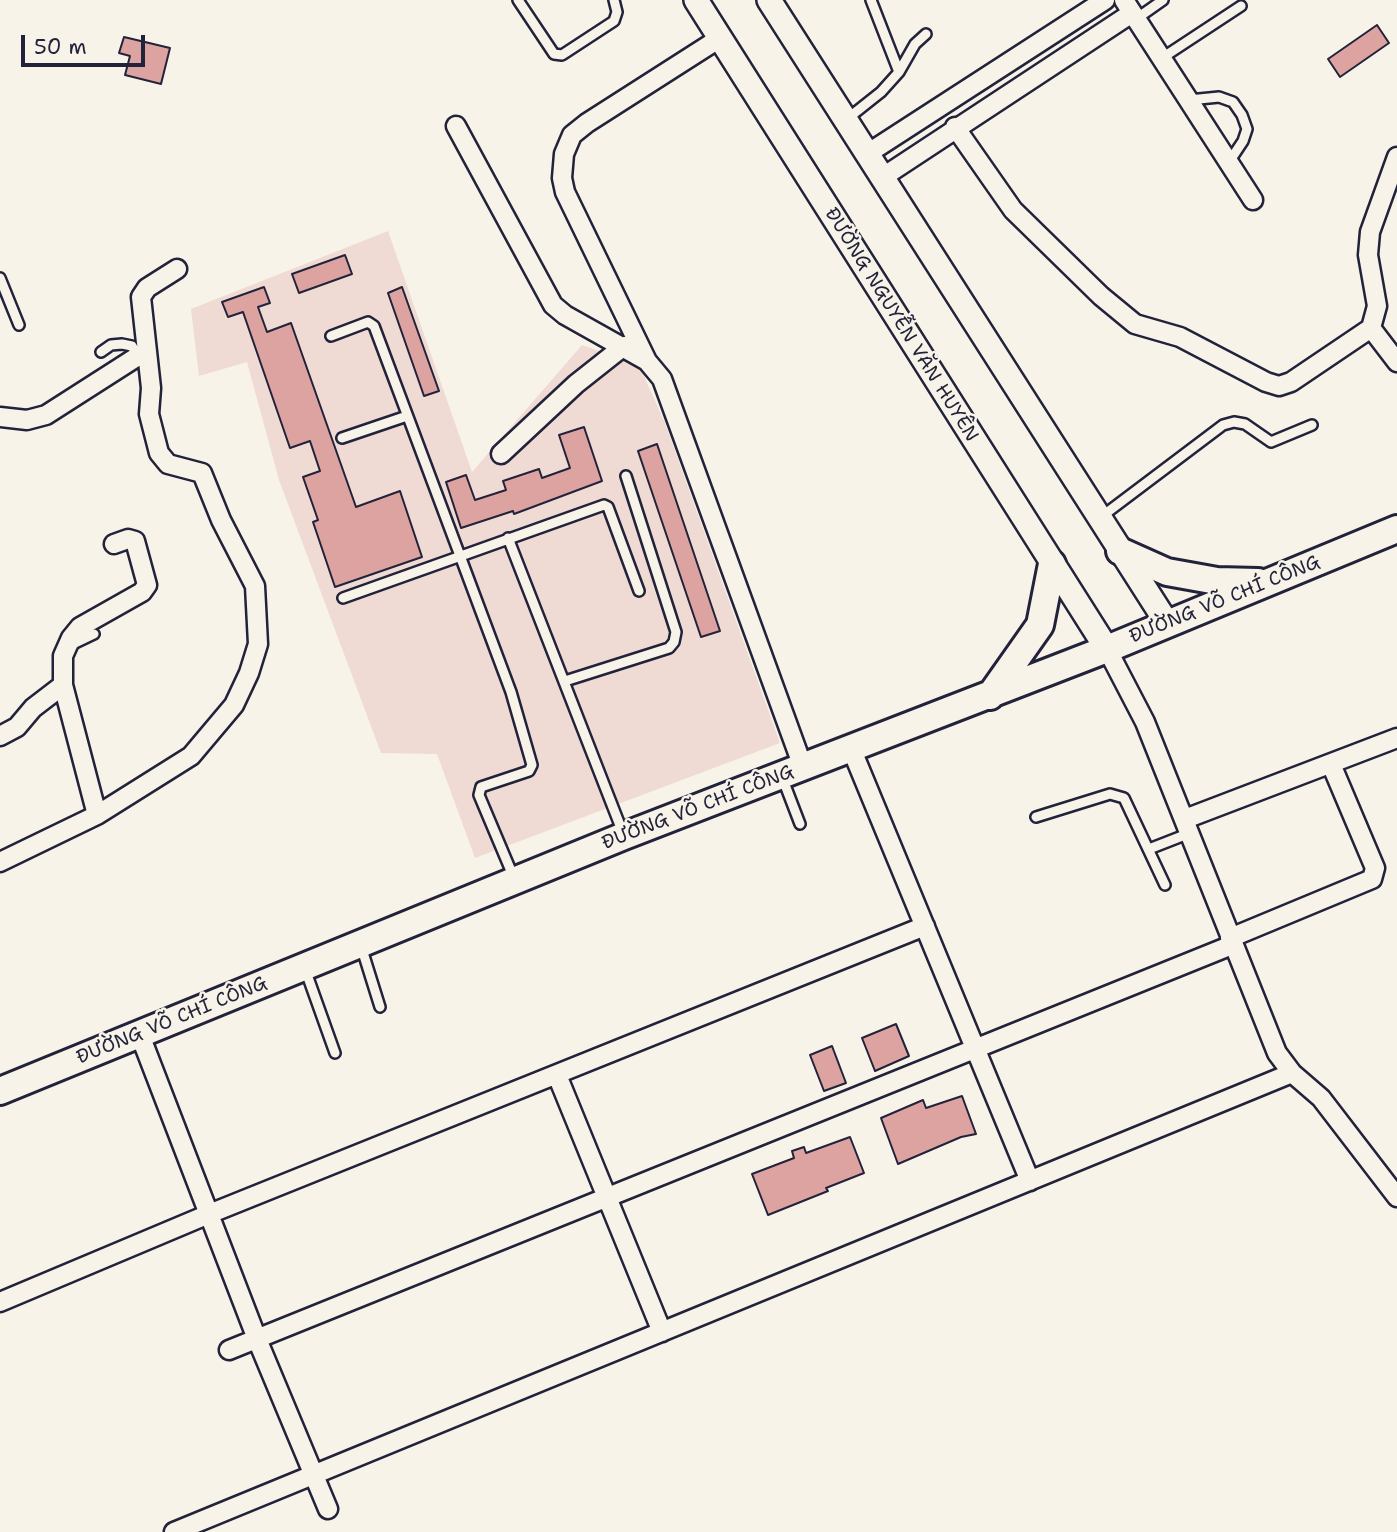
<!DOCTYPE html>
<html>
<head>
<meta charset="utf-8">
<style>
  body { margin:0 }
  #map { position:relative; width:1397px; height:1532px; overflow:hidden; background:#f7f3e8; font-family:"Shantell Sans",sans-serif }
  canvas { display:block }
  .scale { position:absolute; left:21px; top:35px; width:124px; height:32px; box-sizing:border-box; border:4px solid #22223b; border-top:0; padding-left:9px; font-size:21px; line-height:24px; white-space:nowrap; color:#22223b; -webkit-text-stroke:5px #f7f3e8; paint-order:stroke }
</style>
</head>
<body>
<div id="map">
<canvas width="1397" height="1532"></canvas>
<div class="scale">50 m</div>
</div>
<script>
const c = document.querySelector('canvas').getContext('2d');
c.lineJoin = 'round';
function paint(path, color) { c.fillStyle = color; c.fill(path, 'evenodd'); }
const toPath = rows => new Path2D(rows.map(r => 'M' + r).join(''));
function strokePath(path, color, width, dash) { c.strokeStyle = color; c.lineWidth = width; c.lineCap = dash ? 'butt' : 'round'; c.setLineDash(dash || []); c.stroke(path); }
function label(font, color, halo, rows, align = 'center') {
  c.font = font + ' "Shantell Sans",sans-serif'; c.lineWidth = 5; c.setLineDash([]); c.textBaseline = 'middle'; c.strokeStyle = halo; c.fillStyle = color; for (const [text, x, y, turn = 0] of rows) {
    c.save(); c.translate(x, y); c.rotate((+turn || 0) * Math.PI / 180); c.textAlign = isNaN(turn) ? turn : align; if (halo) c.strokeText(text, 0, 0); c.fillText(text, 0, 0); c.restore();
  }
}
paint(toPath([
  [388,231,472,472,582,345,639,365,665,423,780,743,475,858,437,754,381,753,279,480,247,362,199,376,191,309]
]), '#efdbd3');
const building = toPath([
  [1377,25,1389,43,1340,77,1328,59,1377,25],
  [124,37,170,48,161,84,125,75,130,56,119,53,124,37],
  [345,255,352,274,299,293,292,274,345,255],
  [264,287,270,303,258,307,267,332,291,323,356,507,400,491,422,557,335,587,313,522,318,520,303,477,320,471,310,441,290,448,243,312,228,317,222,302,264,287],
  [402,287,439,391,424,396,388,293,402,287],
  [584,427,602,481,514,514,513,511,461,528,446,482,466,475,475,500,506,490,503,481,539,469,542,478,570,468,559,435,584,427],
  [657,444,720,631,701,637,638,451,657,444],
  [896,1024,909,1056,875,1071,862,1038,896,1024],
  [832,1046,846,1083,824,1091,810,1055,832,1046],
  [962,1096,976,1134,961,1137,898,1164,881,1118,923,1100,926,1108,962,1096],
  [850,1137,864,1173,826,1188,828,1191,768,1215,752,1174,794,1158,792,1151,804,1147,806,1153,850,1137]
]);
paint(building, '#dda3a1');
strokePath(building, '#22223b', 2);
const service = toPath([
  [518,0,554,54,562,55,614,21,617,12,614,0],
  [871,0,899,72],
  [1136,19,1163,0],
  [1162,58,1241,6],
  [1189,100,1219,97,1233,102,1242,115,1247,129,1243,141,1229,162],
  [847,119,881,92,899,72,915,44,926,34],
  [0,278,19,325],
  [331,336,368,322,374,326,511,692,532,765,529,771,481,787,479,795,514,878],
  [101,352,111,345,122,344,132,346,138,357],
  [342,438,407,416],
  [1101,517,1223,425,1234,422,1245,424,1271,442,1312,425],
  [508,538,623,833],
  [343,598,604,505,608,507,639,591],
  [71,645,94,634],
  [565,681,669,648,674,642,676,632,626,476],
  [782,777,800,824],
  [1036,817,1110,794,1124,798,1165,885],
  [1149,849,1190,833],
  [361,946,380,1007],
  [305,969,335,1053]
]);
const minor = toPath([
  [1124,0,1253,200],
  [456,126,553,305,565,315,647,361,662,379,803,767],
  [955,127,1013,210,1101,296,1135,324,1180,337,1266,382,1279,386,1291,382,1371,328],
  [867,154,1105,0],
  [1397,157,1370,232,1368,255,1377,306,1371,328,1397,362],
  [883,177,1132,13],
  [647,361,565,192,562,178,564,154,572,135,587,123,720,38],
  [0,417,27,420,46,415,146,351],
  [501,454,576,384,624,346],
  [1107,649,1145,722,1277,1053,1292,1073,1321,1098,1397,1197],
  [0,736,17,727,33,708,63,685],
  [851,748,1030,1181],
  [97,815,63,685,63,656,71,638,80,627,142,592,147,585,135,541,128,539,114,544],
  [1185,819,1397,738],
  [0,862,97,815,191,756,234,705,249,673,258,644,255,586,221,520,202,473,168,464,159,453,149,414,151,388,141,297,147,288,177,269],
  [1230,938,1372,879,1375,868,1331,764],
  [140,1035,257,1339,328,1509],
  [557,1075,662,1332],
  [0,1302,209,1214,925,926],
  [229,1350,1232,945],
  [174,1532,1292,1073]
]);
const tertiary = toPath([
  [696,0,1107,649],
  [769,0,1167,623]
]);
const secondary = toPath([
  [1120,551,1167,572,1217,581,1258,582],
  [990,696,1040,625,1052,564],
  [0,1091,624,836,1107,649,1397,529]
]);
strokePath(service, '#22223b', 14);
strokePath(minor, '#22223b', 23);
strokePath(tertiary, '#22223b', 28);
strokePath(secondary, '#22223b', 32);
strokePath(service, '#f7f3e8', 9);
strokePath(minor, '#f7f3e8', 18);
strokePath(tertiary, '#f7f3e8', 23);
strokePath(secondary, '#f7f3e8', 26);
label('19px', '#22223b', '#f7f3e8', [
  ["ĐƯỜNG NGUYỄN VĂN HUYÊN",901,325,58],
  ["ĐƯỜNG VÕ CHÍ CÔNG",1225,600,-22],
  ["ĐƯỜNG VÕ CHÍ CÔNG",698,808,-21],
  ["ĐƯỜNG VÕ CHÍ CÔNG",172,1021,-22]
]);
</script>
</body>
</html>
